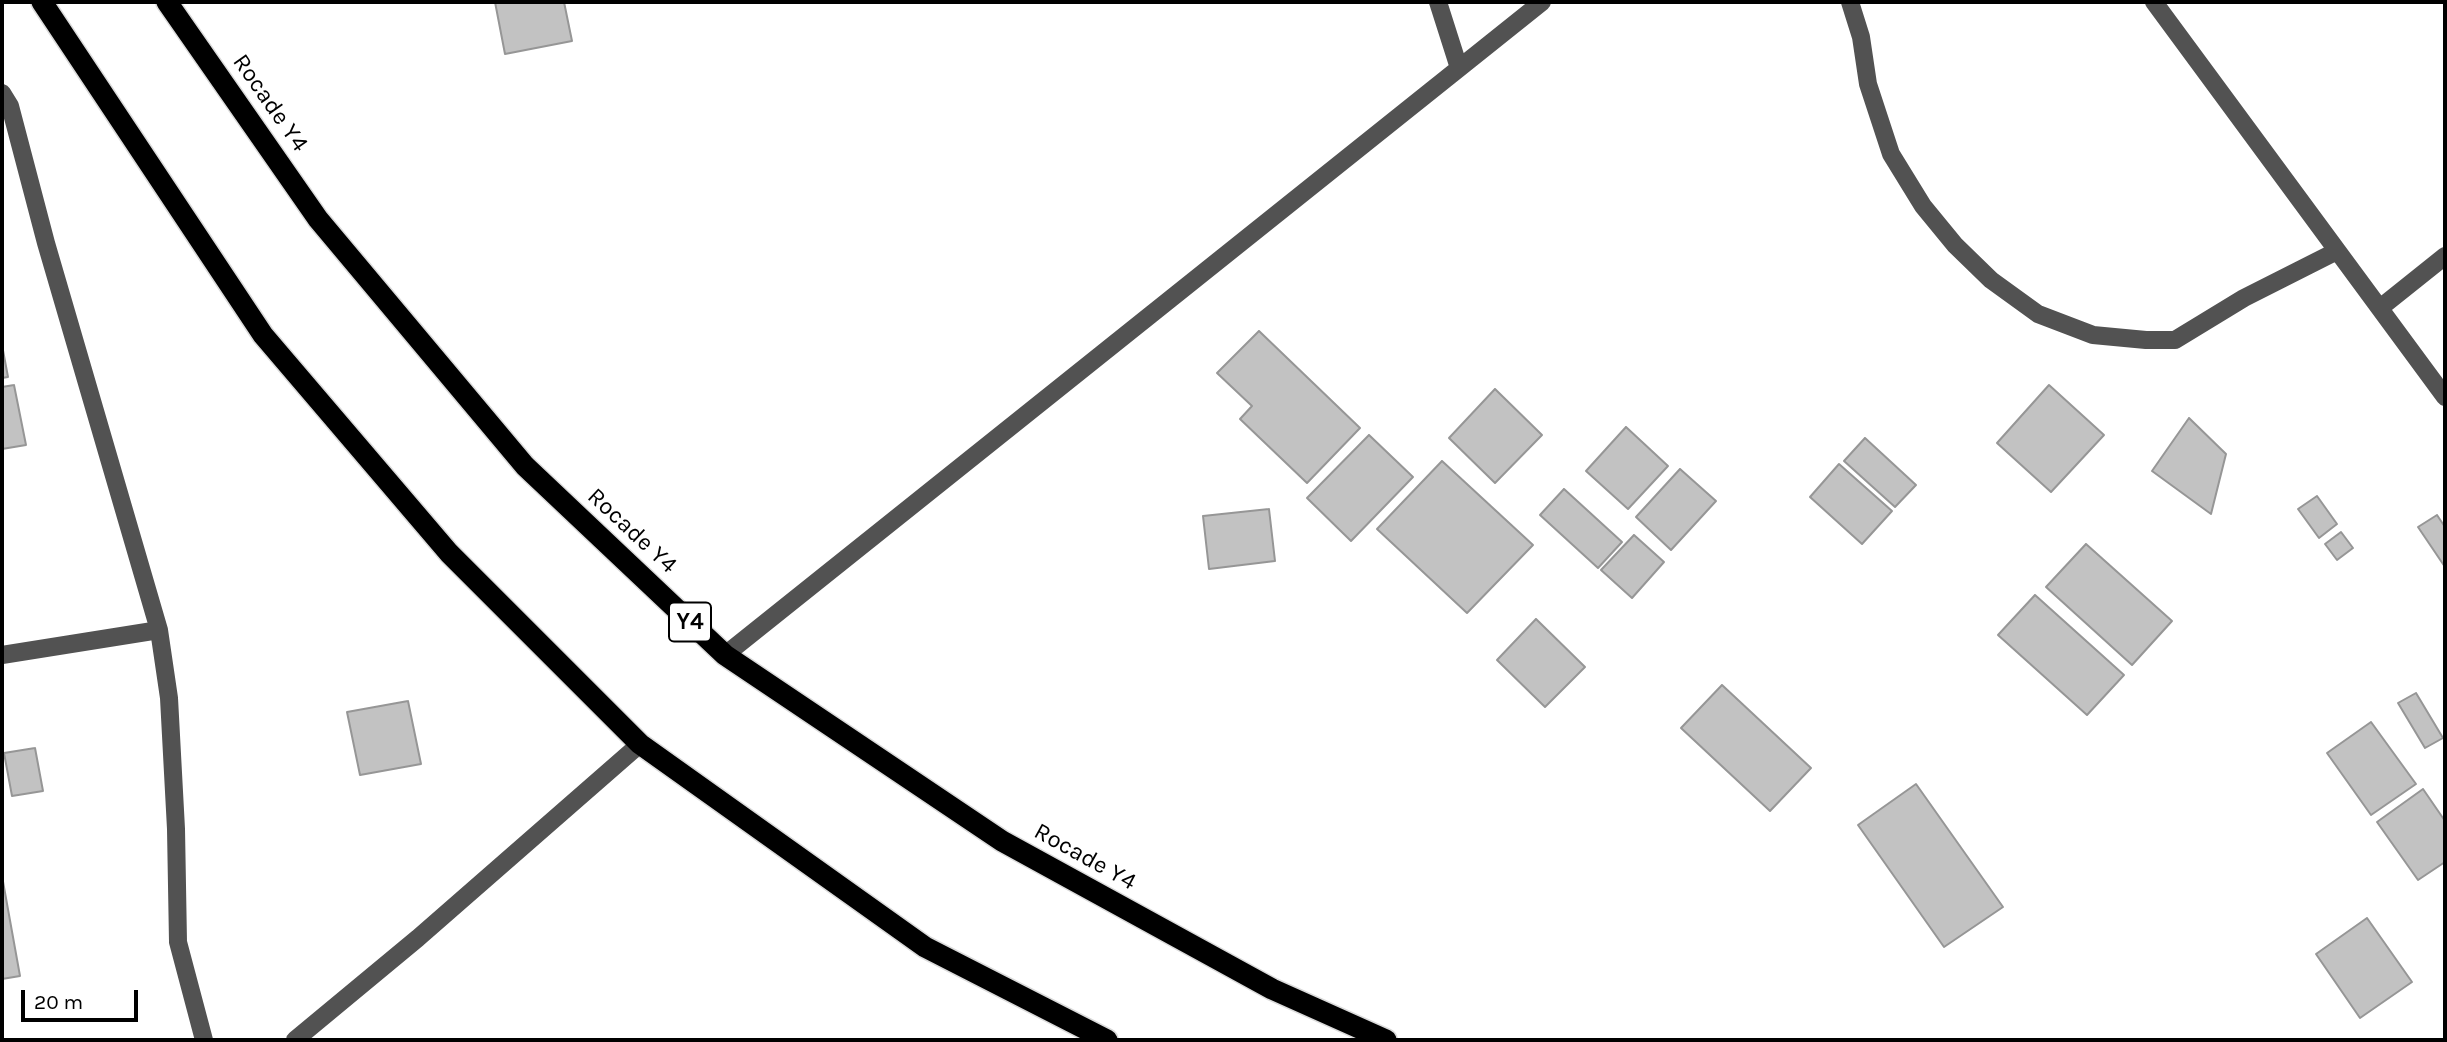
<!DOCTYPE html>
<html>
<head>
<meta charset="utf-8">
<style>
  body { margin:0 }
  #map { position:relative; width:2447px; height:1042px; overflow:hidden; background:#fff; font-family:Karla,sans-serif }
  canvas { display:block }
  .frame { position:absolute; inset:0; border:4px solid #000; pointer-events:none }
  .scale { position:absolute; left:21px; top:990px; width:117px; height:32px; box-sizing:border-box; border:4px solid #000; border-top:0; padding-left:9px; font-size:21px; line-height:24px; white-space:nowrap; color:#000; -webkit-text-stroke:5px #fff; paint-order:stroke }
</style>
</head>
<body>
<div id="map">
<canvas width="2447" height="1042"></canvas>
<div class="frame"></div>
<div class="scale">20 m</div>
</div>
<script>
const c = document.querySelector('canvas').getContext('2d');
c.lineJoin = 'round';
function paint(path, color) { c.fillStyle = color; c.fill(path, 'evenodd'); }
const toPath = rows => new Path2D(rows.map(r => 'M' + r).join(''));
function strokePath(path, color, width, dash) { c.strokeStyle = color; c.lineWidth = width; c.lineCap = dash ? 'butt' : 'round'; c.setLineDash(dash || []); c.stroke(path); }
function label(font, color, halo, rows, align = 'center') {
  c.font = font + ' Karla,sans-serif'; c.lineWidth = 6; c.setLineDash([]); c.textBaseline = 'middle'; c.strokeStyle = halo; c.fillStyle = color; for (const [text, x, y, turn = 0] of rows) {
    c.save(); c.translate(x, y); c.rotate((+turn || 0) * Math.PI / 180); c.textAlign = isNaN(turn) ? turn : align; if (halo) c.strokeText(text, 0, 0); c.fillText(text, 0, 0); c.restore();
  }
}
const building = toPath([
  [495,2,564,2,572,41,505,54,495,2],
  [1259,331,1360,428,1307,483,1240,419,1252,406,1217,373,1259,331],
  [2,345,8,377,2,378,2,345],
  [14,385,26,445,2,449,2,387,14,385],
  [2049,385,2104,435,2051,492,1997,443,2049,385],
  [1495,389,1542,435,1495,483,1449,438,1495,389],
  [2189,418,2226,454,2211,514,2152,471,2189,418],
  [1626,427,1668,466,1628,509,1586,471,1626,427],
  [1369,435,1413,477,1351,541,1307,498,1369,435],
  [1865,438,1916,485,1895,507,1844,461,1865,438],
  [1442,461,1533,545,1467,613,1377,529,1442,461],
  [1839,464,1892,511,1862,544,1810,497,1839,464],
  [1680,469,1716,501,1671,550,1636,517,1680,469],
  [1564,489,1622,542,1598,568,1540,515,1564,489],
  [2317,496,2337,524,2319,538,2298,509,2317,496],
  [1269,509,1275,561,1209,569,1203,516,1269,509],
  [2437,515,2445,527,2445,567,2418,527,2437,515],
  [2341,532,2353,548,2337,560,2325,544,2341,532],
  [1634,535,1664,562,1632,598,1601,570,1634,535],
  [2086,544,2172,621,2132,665,2046,587,2086,544],
  [2035,595,2124,675,2087,715,1998,635,2035,595],
  [1536,619,1585,667,1545,707,1497,660,1536,619],
  [1722,685,1811,768,1770,811,1681,728,1722,685],
  [2416,693,2443,738,2425,748,2398,703,2416,693],
  [408,701,421,764,360,775,347,712,408,701],
  [2371,722,2416,784,2371,815,2327,753,2371,722],
  [35,748,43,791,12,796,4,753,35,748],
  [1916,784,2003,907,1944,947,1858,825,1916,784],
  [2423,789,2445,821,2445,862,2418,880,2377,822,2423,789],
  [2,876,20,976,2,979,2,876],
  [2367,918,2412,982,2360,1018,2316,954,2367,918]
]);
paint(building, '#c2c2c2');
strokePath(building, '#969696', 2);
const highway = toPath([
  [42,2,263,335,449,553,640,744,925,947,1107,1040],
  [167,2,318,219,525,466,725,655,1002,841,1272,989,1386,1040]
]);
strokePath(highway, '#dbdbdb', 24);
strokePath(toPath([
  [1438,2,1459,68],
  [1850,2,1861,37,1868,84,1891,154,1923,206,1955,245,1991,280,2038,314,2093,335,2146,340,2175,340,2244,298,2337,251],
  [2154,2,2445,397],
  [2,93,10,106,46,243,159,630,169,698,176,829,178,942,204,1040],
  [2380,308,2445,256],
  [2,655,159,630],
  [725,655,1542,2],
  [295,1040,418,938,640,744]
]), '#525252', 18);
strokePath(highway, '#000', 21);
for (const [x, y, w] of [
  [690,622,42]
]) { const box = new Path2D(); box.roundRect(x - w / 2, y - 19.5, w, 39, 5); c.fillStyle = '#fff'; c.fill(box); strokePath(box, '#000', 2); }
label('bold 23px', '#000', null, [
  ["Y4",690,622]
]);
label('24px', '#000', '#fff', [
  ["Rocade Y4",270,103,55],
  ["Rocade Y4",632,531,43],
  ["Rocade Y4",1085,857,29]
]);
</script>
</body>
</html>
